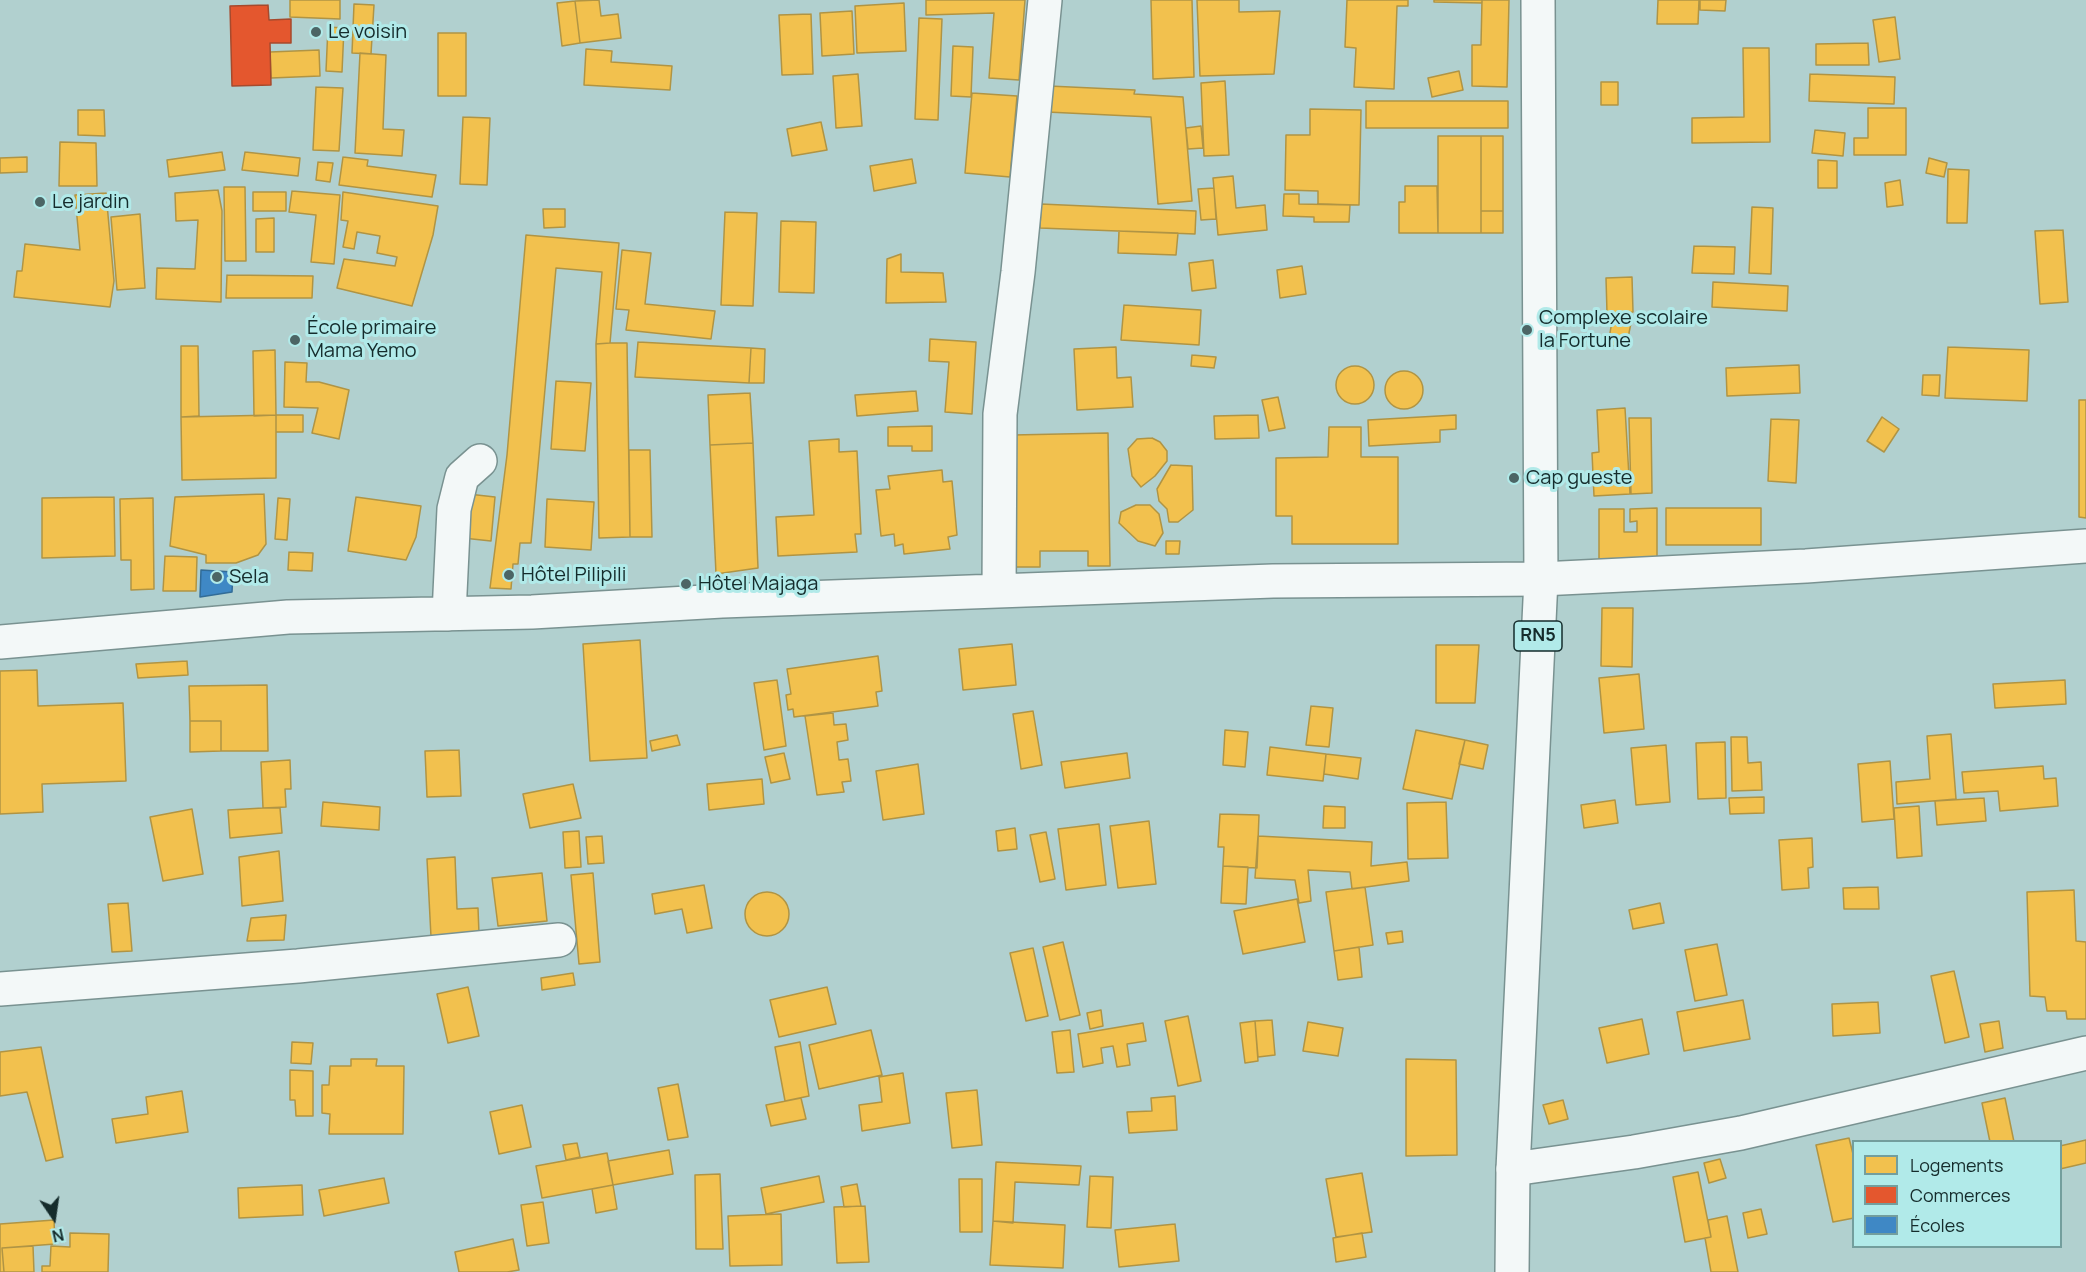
<!DOCTYPE html>
<html>
<head>
<meta charset="utf-8">
<style>
  body { margin:0 }
  #map { position:relative; width:2086px; height:1272px; overflow:hidden; background:#b1d0cf; font-family:Manrope,sans-serif }
  canvas { display:block }
  .legend { position:absolute; left:1852px; top:1140px; width:210px; height:108px; box-sizing:border-box; background:#b1eae9; border:2px solid #739e9d; margin:0; padding:8px 10px; list-style:none; font-size:18px; color:#152c2c }
  .legend li { display:flex; align-items:center; gap:12px; height:30px }
  .legend b { width:30px; border:2px solid #739e9d }
  .north { position:absolute; left:24px; top:1188px; width:60px; height:60px; -webkit-text-stroke:4px #b1eae9; paint-order:stroke; rotate:167deg; font-size:16px; font-weight:700; line-height:24px; text-align:center; color:#152c2c }
  .north::after { content:''; display:block; margin:auto; width:21px; height:27px; background:#152c2c; clip-path:polygon(50% 0,100% 100%,50% 72%,0 100%) }
</style>
</head>
<body>
<div id="map">
<canvas width="2086" height="1272"></canvas>
<ul class="legend">
<li><b style="height:16px;background:#f2c14e"></b>Logements</li>
<li><b style="height:16px;background:#e4572e"></b>Commerces</li>
<li><b style="height:16px;background:#3f88c5"></b>Écoles</li>
</ul>
<div class="north">N</div>
</div>
<script>
const c = document.querySelector('canvas').getContext('2d');
c.lineJoin = 'round';
function paint(path, color) { c.fillStyle = color; c.fill(path, 'evenodd'); }
const toPath = rows => new Path2D(rows.map(r => 'M' + r).join(''));
function strokePath(path, color, width, dash) { c.strokeStyle = color; c.lineWidth = width; c.lineCap = dash ? 'butt' : 'round'; c.setLineDash(dash || []); c.stroke(path); }
function label(font, color, halo, rows, align = 'center') {
  c.font = font + ' Manrope,sans-serif'; c.lineWidth = 6; c.setLineDash([]); c.textBaseline = 'middle'; c.strokeStyle = halo; c.fillStyle = color; for (const [text, x, y, turn = 0] of rows) {
    c.save(); c.translate(x, y); c.rotate((+turn || 0) * Math.PI / 180); c.textAlign = isNaN(turn) ? turn : align; if (halo) c.strokeText(text, 0, 0); c.fillText(text, 0, 0); c.restore();
  }
}
const homes = toPath([
  [290,0,340,0,340,19,290,17,290,0],
  [599,0,601,16,618,14,621,38,580,43,575,1,599,0],
  [926,0,1025,0,1019,80,989,78,994,13,926,15,926,0],
  [1151,0,1192,0,1194,77,1153,79,1151,0],
  [1197,0,1239,0,1239,12,1280,11,1274,74,1200,76,1197,0],
  [1347,0,1408,0,1408,6,1397,6,1394,89,1354,87,1356,48,1345,47,1347,0],
  [1434,0,1482,0,1482,3,1434,2,1434,0],
  [1482,0,1509,0,1507,87,1472,86,1472,45,1481,45,1482,0],
  [1658,0,1699,0,1698,24,1657,24,1658,0],
  [1700,0,1726,0,1725,11,1700,10,1700,0],
  [575,1,580,43,562,46,557,3,575,1],
  [904,3,906,51,857,53,855,6,904,3],
  [354,4,374,5,371,54,352,53,354,4],
  [852,11,854,54,822,56,820,13,852,11],
  [811,14,813,74,782,75,779,15,811,14],
  [1895,17,1900,59,1879,62,1873,20,1895,17],
  [919,18,942,19,938,120,915,119,919,18],
  [328,27,344,28,342,72,326,71,328,27],
  [438,33,466,33,466,96,438,96,438,33],
  [1868,43,1869,65,1816,65,1816,44,1868,43],
  [953,46,973,47,971,97,951,96,953,46],
  [1743,48,1769,48,1770,142,1692,143,1692,118,1744,117,1743,48],
  [586,49,612,51,611,62,672,66,670,90,584,85,586,49],
  [319,50,320,76,271,78,270,52,319,50],
  [360,53,386,55,383,129,404,130,402,156,355,153,360,53],
  [1459,71,1463,90,1432,97,1428,78,1459,71],
  [858,74,862,126,836,128,833,76,858,74],
  [1810,74,1895,77,1894,104,1809,101,1810,74],
  [1225,81,1229,155,1204,156,1201,83,1225,81],
  [1601,82,1618,82,1618,105,1601,105,1601,82],
  [1049,86,1135,90,1134,94,1183,97,1192,201,1158,204,1151,117,1047,112,1049,86],
  [316,87,343,88,339,151,313,150,316,87],
  [972,93,1017,96,1010,177,965,173,972,93],
  [1366,101,1508,101,1508,128,1366,128,1366,101],
  [1868,108,1906,108,1906,155,1854,155,1854,138,1868,138,1868,108],
  [1310,109,1361,110,1359,205,1318,204,1318,191,1285,190,1286,135,1310,135,1310,109],
  [78,110,104,110,105,136,78,135,78,110],
  [463,117,490,118,487,185,460,184,463,117],
  [821,122,827,150,792,156,787,129,821,122],
  [1201,126,1203,148,1188,149,1186,128,1201,126],
  [1815,130,1845,133,1843,156,1812,153,1815,130],
  [1438,136,1481,136,1481,233,1438,233,1438,136],
  [1481,136,1503,136,1503,211,1481,211,1481,136],
  [60,142,96,143,97,186,59,186,60,142],
  [222,152,225,170,169,177,167,160,222,152],
  [245,152,300,158,298,176,242,170,245,152],
  [27,157,27,172,0,173,0,158,27,157],
  [343,157,368,160,367,166,436,175,432,197,339,185,343,157],
  [1929,158,1947,163,1944,177,1926,173,1929,158],
  [912,159,916,183,874,191,870,166,912,159],
  [1818,160,1837,161,1837,188,1818,188,1818,160],
  [318,162,333,163,330,182,316,180,318,162],
  [1948,169,1969,170,1967,223,1947,223,1948,169],
  [1233,176,1236,208,1265,205,1267,230,1218,235,1213,178,1233,176],
  [1900,180,1903,205,1887,207,1885,183,1900,180],
  [1405,186,1437,186,1438,233,1399,233,1399,202,1405,202,1405,186],
  [224,187,245,187,246,261,225,261,224,187],
  [1214,188,1216,219,1201,220,1198,189,1214,188],
  [218,190,222,211,221,302,156,299,157,268,195,269,198,220,176,221,175,193,218,190],
  [292,191,340,195,334,264,311,262,316,215,289,212,292,191],
  [253,192,286,192,286,211,253,211,253,192],
  [343,192,438,206,433,235,412,306,337,288,344,259,395,266,397,257,377,253,380,236,357,232,354,249,343,247,348,221,341,220,343,192],
  [106,193,114,281,110,307,14,297,17,271,22,271,25,244,80,250,75,195,106,193],
  [1284,194,1299,194,1299,204,1350,205,1349,222,1314,222,1314,217,1283,216,1284,194],
  [1041,204,1196,211,1195,234,1040,228,1041,204],
  [1752,207,1773,208,1771,274,1749,273,1752,207],
  [543,209,565,209,565,227,544,228,543,209],
  [1481,211,1503,211,1503,233,1481,233,1481,211],
  [725,212,757,213,753,306,721,305,725,212],
  [140,214,145,288,117,290,111,217,140,214],
  [274,218,274,252,256,252,256,219,274,218],
  [781,221,816,222,814,293,779,292,781,221],
  [2063,230,2068,302,2040,304,2035,231,2063,230],
  [1119,231,1178,233,1176,255,1118,253,1119,231],
  [526,235,619,243,610,343,596,344,602,272,556,268,531,543,520,543,518,564,513,564,511,589,490,588,507,455,526,235],
  [1694,246,1735,247,1734,274,1692,273,1694,246],
  [622,250,651,253,645,304,715,311,711,339,626,330,629,310,616,309,622,250],
  [901,254,901,272,943,273,946,302,886,303,887,259,901,254],
  [1213,260,1216,288,1192,291,1189,263,1213,260],
  [1302,266,1306,294,1280,298,1277,270,1302,266],
  [227,275,313,276,312,298,226,298,227,275],
  [1632,277,1633,312,1607,313,1606,278,1632,277],
  [1713,282,1788,286,1787,311,1712,307,1713,282],
  [1124,305,1201,310,1199,345,1121,340,1124,305],
  [1613,315,1632,318,1626,348,1608,345,1613,315],
  [930,339,976,342,972,414,945,412,949,362,929,361,930,339],
  [638,342,751,348,749,383,635,377,638,342],
  [610,343,627,343,630,537,599,538,596,344,610,343],
  [181,346,198,346,199,416,181,417,181,346],
  [1116,347,1117,378,1131,377,1133,407,1077,410,1074,349,1116,347],
  [1948,347,2029,350,2027,401,1945,398,1948,347],
  [751,348,765,349,764,383,749,383,751,348],
  [275,350,276,415,254,416,253,351,275,350],
  [1192,355,1216,357,1214,368,1191,366,1192,355],
  [285,362,307,363,306,382,319,382,349,390,339,439,312,433,318,408,284,407,285,362],
  [1799,365,1800,393,1727,396,1726,368,1799,365],
  '1336 385a19 19 0 1 1 38 0a19 19 0 1 1-38 0Z',
  '1385 390a19 19 0 1 1 38 0a19 19 0 1 1-38 0Z',
  [1923,375,1940,375,1939,396,1922,395,1923,375],
  [556,381,591,383,585,451,551,449,556,381],
  [916,391,918,411,857,416,855,395,916,391],
  [750,393,753,443,710,445,708,395,750,393],
  [1278,397,1285,428,1269,431,1262,400,1278,397],
  [2079,400,2086,400,2086,518,2079,517,2079,400],
  [1625,408,1630,494,1594,496,1592,453,1599,452,1597,410,1625,408],
  [276,415,276,478,182,480,181,417,276,415],
  [276,415,303,415,303,432,276,432,276,415],
  [1258,415,1259,438,1215,439,1214,416,1258,415],
  [1456,415,1456,429,1440,430,1440,442,1369,446,1368,420,1456,415],
  [1882,417,1899,429,1884,452,1867,441,1882,417],
  [1629,418,1651,418,1652,493,1631,494,1629,418],
  [1771,419,1799,420,1796,483,1768,481,1771,419],
  [932,426,932,451,912,451,912,446,888,446,888,427,932,426],
  [1329,427,1361,427,1361,457,1398,457,1398,544,1292,544,1292,516,1276,516,1276,458,1328,457,1329,427],
  [1108,433,1110,566,1088,566,1088,551,1040,551,1040,567,1014,567,1013,435,1108,433],
  [1152,438,1160,442,1167,451,1167,461,1155,476,1141,487,1132,476,1128,449,1137,439,1152,438],
  [839,439,839,452,857,451,861,534,855,534,857,552,778,556,776,517,814,515,809,441,839,439],
  [753,443,758,568,716,574,710,445,753,443],
  [629,450,650,450,652,537,630,537,629,450],
  [1171,465,1192,466,1193,510,1178,522,1169,522,1167,509,1159,501,1157,489,1171,465],
  [942,470,943,482,952,481,957,535,948,537,950,549,904,554,903,544,895,546,894,534,881,536,876,490,890,489,888,476,942,470],
  [264,494,266,544,258,555,236,563,206,563,206,555,170,546,175,497,264,494],
  [468,494,495,497,491,541,463,538,468,494],
  [114,497,115,556,42,558,42,498,114,497],
  [356,497,421,506,416,537,406,560,348,551,356,497],
  [153,498,154,589,131,590,131,560,121,560,120,499,153,498],
  [278,498,290,499,287,540,275,539,278,498],
  [547,499,594,502,591,550,545,547,547,499],
  [1136,505,1150,505,1159,514,1163,533,1155,546,1138,541,1119,523,1121,512,1136,505],
  [1657,508,1657,559,1599,560,1599,509,1624,509,1624,532,1637,532,1637,521,1630,522,1630,509,1657,508],
  [1666,508,1761,508,1761,545,1666,545,1666,508],
  [1166,541,1180,541,1179,554,1166,554,1166,541],
  [289,552,313,553,312,571,288,570,289,552],
  [165,556,197,557,196,591,163,591,165,556],
  [1602,608,1633,608,1632,667,1601,666,1602,608],
  [640,640,647,758,590,761,583,644,640,640],
  [1012,644,1016,685,963,690,959,649,1012,644],
  [1436,645,1479,645,1475,703,1436,703,1436,645],
  [878,656,882,691,876,692,878,706,794,717,793,709,788,710,786,695,791,694,787,669,878,656],
  [187,661,188,675,138,678,136,664,187,661],
  [37,670,38,706,123,703,126,781,42,784,43,812,0,814,0,671,37,670],
  [1639,674,1644,729,1604,733,1599,678,1639,674],
  [777,680,786,746,764,750,754,683,777,680],
  [2065,680,2066,704,1995,708,1993,684,2065,680],
  [267,685,268,751,221,751,221,721,190,721,189,686,267,685],
  [1311,706,1333,708,1329,747,1306,745,1311,706],
  [1033,711,1042,765,1021,769,1013,714,1033,711],
  [833,713,834,725,846,724,848,740,837,742,839,760,848,759,851,781,842,782,844,792,817,795,805,716,833,713],
  [190,721,221,721,221,751,190,752,190,721],
  [1225,730,1248,732,1245,767,1223,765,1225,730],
  [1416,730,1465,740,1452,799,1403,789,1416,730],
  [1951,734,1956,799,1897,804,1896,782,1930,779,1927,736,1951,734],
  [677,735,680,745,652,751,650,741,677,735],
  [1731,737,1747,737,1748,763,1761,762,1762,790,1732,791,1731,737],
  [1465,740,1488,745,1483,769,1459,764,1465,740],
  [1725,742,1726,798,1698,799,1696,743,1725,742],
  [1666,745,1670,802,1636,805,1631,748,1666,745],
  [1270,747,1326,754,1323,781,1267,775,1270,747],
  [459,750,461,796,427,797,425,751,459,750],
  [784,753,790,779,771,783,765,757,784,753],
  [1127,753,1130,778,1065,788,1061,762,1127,753],
  [1326,754,1361,758,1358,779,1324,774,1326,754],
  [290,760,291,789,285,789,286,807,263,808,261,762,290,760],
  [1890,761,1894,819,1862,822,1858,764,1890,761],
  [918,764,924,814,883,820,876,771,918,764],
  [2043,766,2044,779,2056,778,2058,806,2000,811,1998,791,1964,793,1962,772,2043,766],
  [762,779,764,804,709,810,707,784,762,779],
  [573,784,581,818,530,828,523,794,573,784],
  [1764,797,1764,813,1730,814,1729,798,1764,797],
  [1984,798,1986,821,1937,825,1935,801,1984,798],
  [1615,800,1618,823,1584,828,1581,805,1615,800],
  [323,802,380,807,379,830,321,826,323,802],
  [1446,802,1448,858,1408,859,1407,803,1446,802],
  [1324,806,1345,807,1345,828,1323,828,1324,806],
  [1919,806,1922,856,1897,858,1894,808,1919,806],
  [263,808,280,808,282,833,230,838,228,810,263,808],
  [192,809,203,874,163,881,150,817,192,809],
  [1220,814,1259,815,1257,868,1223,866,1224,847,1218,847,1220,814],
  [1149,821,1156,884,1118,888,1110,826,1149,821],
  [1099,824,1106,885,1066,890,1058,829,1099,824],
  [1015,828,1017,849,998,851,996,831,1015,828],
  [579,831,581,867,565,868,563,832,579,831],
  [1046,832,1055,879,1040,882,1030,835,1046,832],
  [602,836,604,863,588,864,586,837,602,836],
  [1258,836,1372,842,1371,866,1407,862,1409,881,1352,889,1350,872,1308,870,1311,901,1299,903,1295,880,1255,878,1258,836],
  [1812,838,1813,867,1808,868,1809,888,1782,890,1779,840,1812,838],
  [279,851,283,901,242,906,239,857,279,851],
  [455,857,457,909,478,908,479,934,431,937,427,859,455,857],
  [1223,866,1248,867,1246,904,1221,903,1223,866],
  [542,873,547,921,498,926,492,878,542,873],
  [593,873,600,962,579,964,571,875,593,873],
  [704,885,712,928,687,933,682,909,655,914,652,894,704,885],
  [1365,887,1373,945,1334,951,1326,892,1365,887],
  [1878,887,1879,909,1844,909,1843,888,1878,887],
  [2074,890,2076,941,2086,942,2086,1019,2067,1019,2066,1011,2047,1011,2045,997,2030,996,2027,892,2074,890],
  '745 914a22 22 0 1 1 44 0a22 22 0 1 1-44 0Z',
  [1297,899,1305,942,1243,954,1234,911,1297,899],
  [128,903,132,951,112,952,108,904,128,903],
  [1660,903,1664,923,1633,929,1629,910,1660,903],
  [286,915,284,940,247,941,251,918,286,915],
  [1402,931,1403,942,1388,944,1386,933,1402,931],
  [1063,942,1080,1015,1060,1020,1043,947,1063,942],
  [1717,944,1727,995,1695,1001,1685,950,1717,944],
  [1359,947,1362,977,1338,980,1334,951,1359,947],
  [1033,948,1048,1016,1026,1021,1010,953,1033,948],
  [1954,971,1969,1037,1945,1043,1931,976,1954,971],
  [573,973,575,985,542,990,541,978,573,973],
  [468,987,479,1036,448,1043,437,994,468,987],
  [827,987,836,1024,779,1037,770,1000,827,987],
  [1743,1000,1750,1039,1684,1051,1677,1012,1743,1000],
  [1878,1002,1880,1033,1833,1036,1832,1004,1878,1002],
  [1101,1010,1103,1026,1090,1029,1087,1013,1101,1010],
  [1188,1016,1201,1081,1178,1086,1165,1021,1188,1016],
  [1642,1019,1649,1054,1607,1063,1599,1028,1642,1019],
  [1272,1020,1275,1055,1258,1057,1255,1021,1272,1020],
  [1255,1021,1258,1061,1245,1063,1240,1023,1255,1021],
  [1999,1021,2003,1048,1985,1052,1980,1024,1999,1021],
  [1308,1022,1343,1028,1338,1056,1303,1051,1308,1022],
  [1143,1023,1146,1041,1127,1044,1130,1065,1117,1067,1113,1046,1101,1048,1103,1063,1083,1067,1078,1034,1143,1023],
  [871,1030,882,1075,819,1089,809,1045,871,1030],
  [1070,1030,1074,1072,1057,1073,1052,1032,1070,1030],
  [292,1042,313,1043,311,1064,291,1063,292,1042],
  [800,1042,809,1096,785,1101,775,1047,800,1042],
  [41,1047,63,1157,46,1161,27,1092,0,1096,0,1052,41,1047],
  [351,1059,377,1059,376,1066,404,1066,403,1134,329,1134,330,1114,322,1113,322,1085,329,1085,330,1066,351,1066,351,1059],
  [1406,1059,1456,1060,1457,1155,1406,1156,1406,1059],
  [290,1070,313,1071,313,1116,296,1116,295,1100,290,1100,290,1070],
  [903,1073,910,1123,862,1131,859,1105,882,1102,879,1077,903,1073],
  [678,1084,688,1137,668,1140,658,1088,678,1084],
  [977,1090,982,1145,952,1148,946,1093,977,1090],
  [182,1091,188,1132,116,1143,112,1119,148,1114,146,1097,182,1091],
  [1175,1096,1177,1130,1129,1133,1127,1112,1152,1111,1151,1098,1175,1096],
  [801,1098,806,1119,771,1126,766,1105,801,1098],
  [2005,1098,2014,1142,1990,1142,1982,1103,2005,1098],
  [1563,1100,1568,1119,1549,1124,1543,1105,1563,1100],
  [522,1105,531,1147,499,1154,490,1112,522,1105],
  [1849,1138,1854,1158,1854,1218,1833,1222,1816,1145,1849,1138],
  [2086,1140,2086,1163,2060,1169,2060,1146,2086,1140],
  [577,1143,580,1157,566,1160,563,1145,577,1143],
  [669,1150,673,1174,613,1185,608,1161,669,1150],
  [607,1153,613,1185,542,1198,536,1166,607,1153],
  [1720,1159,1726,1178,1709,1183,1704,1163,1720,1159],
  [996,1162,1081,1166,1079,1185,1015,1182,1013,1223,993,1221,996,1162],
  [1698,1172,1711,1237,1685,1242,1673,1177,1698,1172],
  [1362,1173,1372,1232,1336,1237,1326,1179,1362,1173],
  [720,1174,723,1249,696,1249,695,1175,720,1174],
  [819,1176,824,1202,766,1214,761,1188,819,1176],
  [1090,1176,1113,1177,1111,1228,1087,1227,1090,1176],
  [384,1178,389,1203,324,1216,319,1190,384,1178],
  [959,1179,982,1179,982,1232,960,1232,959,1179],
  [857,1184,861,1206,844,1207,841,1187,857,1184],
  [302,1185,303,1215,239,1218,238,1188,302,1185],
  [613,1185,617,1209,596,1213,592,1189,613,1185],
  [543,1202,549,1243,527,1246,521,1205,543,1202],
  [865,1206,869,1262,837,1263,834,1207,865,1206],
  [1761,1209,1767,1234,1748,1238,1743,1213,1761,1209],
  [781,1214,782,1265,730,1266,728,1216,781,1214],
  [1727,1216,1738,1272,1711,1272,1705,1238,1711,1237,1708,1220,1727,1216],
  [54,1220,55,1244,2,1248,4,1272,0,1272,0,1224,54,1220],
  [993,1221,1065,1225,1063,1268,990,1265,993,1221],
  [1175,1224,1179,1261,1119,1267,1115,1230,1175,1224],
  [70,1233,109,1234,108,1272,42,1272,42,1266,50,1266,51,1246,70,1247,70,1233],
  [1362,1233,1366,1257,1336,1262,1333,1238,1362,1233],
  [513,1239,519,1270,507,1272,459,1272,455,1252,513,1239],
  [33,1246,34,1272,4,1272,2,1248,33,1246]
]);
paint(homes, '#f2c14e');
strokePath(homes, '#b09444', 1.5);
const shops = toPath([
  [268,5,269,20,291,19,291,43,270,43,271,85,232,86,230,6,268,5]
]);
paint(shops, '#e4572e');
strokePath(shops, '#a64a2d', 1.5);
const schools = toPath([
  [201,570,233,572,232,592,200,597,201,570]
]);
paint(schools, '#3f88c5');
strokePath(schools, '#326c97', 1.5);
const minor = toPath([
  [999,590,1000,414,1018,272,1045,0],
  [449,614,454,509,462,477,480,461],
  [0,642,288,617,532,612,722,601,1273,581,1541,579,1806,566,2086,546],
  [0,989,298,966,559,940],
  [1513,1169,1634,1152,1741,1133,2086,1053]
]);
const highway = toPath([
  [1512,1272,1513,1169,1541,579,1538,0]
]);
strokePath(minor, '#799291', 36);
strokePath(highway, '#799291', 36);
strokePath(minor, '#f3f8f8', 33);
strokePath(highway, '#f3f8f8', 33);
for (const [x, y, r, color] of [
  [316,32,6,"#4c6565"],
  [40,202,6,"#4c6565"],
  [1527,330,6,"#4c6565"],
  [295,340,6,"#4c6565"],
  [1514,478,6,"#4c6565"],
  [509,575,6,"#4c6565"],
  [217,577,6,"#4c6565"],
  [686,584,6,"#4c6565"]
]) { const dot = new Path2D(); dot.arc(x, y, r, 0, 2 * Math.PI); c.fillStyle = color; c.fill(dot); strokePath(dot, '#b1eae9', 2); }
for (const [x, y, w] of [
  [1538,636,48]
]) { const box = new Path2D(); box.roundRect(x - w / 2, y - 15, w, 30, 4.5); c.fillStyle = '#b1eae9'; c.fill(box); strokePath(box, '#152c2c', 1.5); }
label('bold 18px', '#152c2c', null, [
  ["RN5",1538,636]
]);
label('20px', '#152c2c', '#b1eae9', [
  ["Le voisin",328,32],
  ["Le jardin",52,202],
  ["Complexe scolaire",1539,318],
  ["la Fortune",1539,341],
  ["École primaire",307,328],
  ["Mama Yemo",307,351],
  ["Cap gueste",1526,478],
  ["Hôtel Pilipili",521,575],
  ["Sela",229,577],
  ["Hôtel Majaga",698,584]
], 'left');
</script>
</body>
</html>
